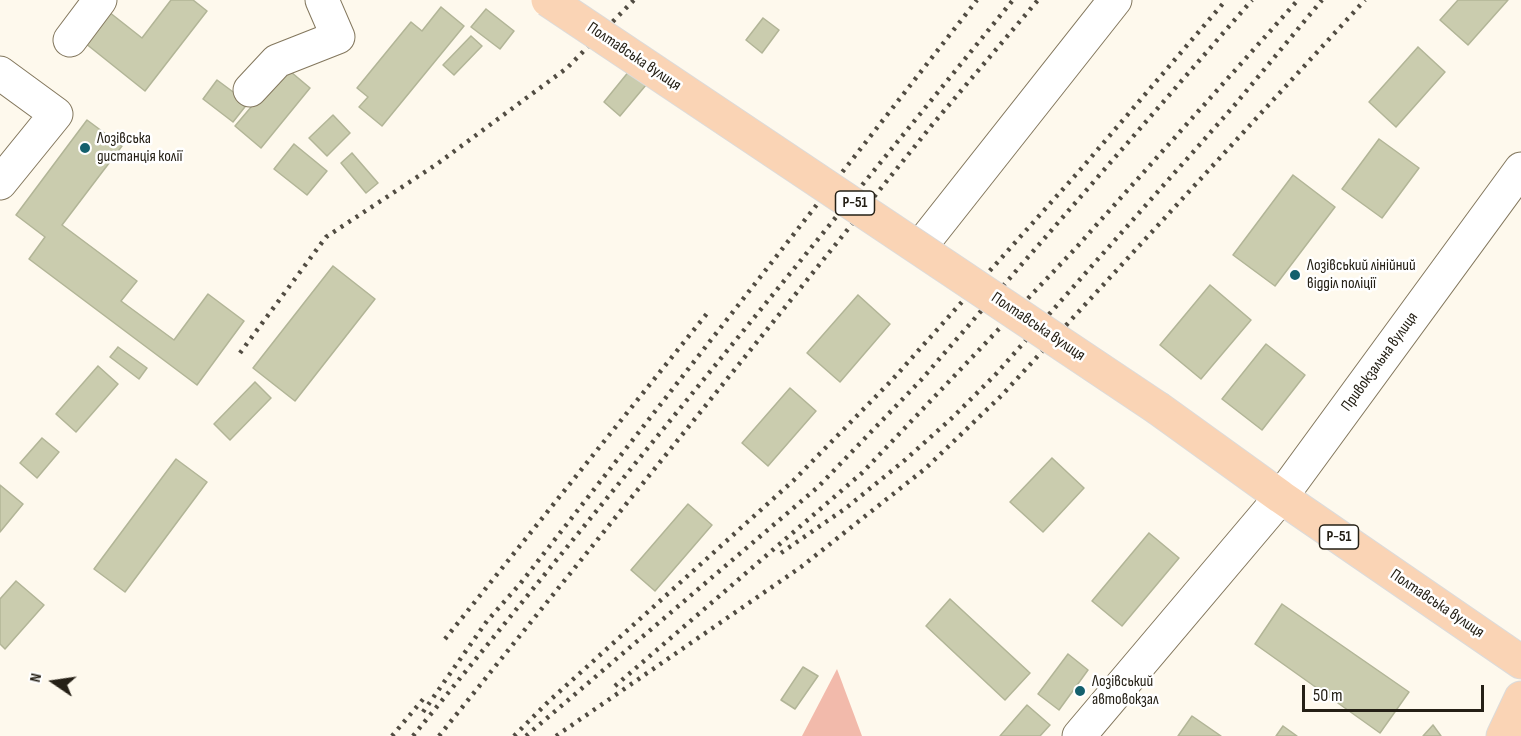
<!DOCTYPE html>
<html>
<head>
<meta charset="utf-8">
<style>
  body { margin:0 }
  #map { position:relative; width:1521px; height:736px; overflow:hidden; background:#fef9ed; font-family:"Sofia Sans Condensed",sans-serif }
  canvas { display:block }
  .north { position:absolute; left:24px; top:652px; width:60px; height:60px; -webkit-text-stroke:4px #fff; paint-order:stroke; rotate:283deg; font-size:16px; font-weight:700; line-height:24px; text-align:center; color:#252016 }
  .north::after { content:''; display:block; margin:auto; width:21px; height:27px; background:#252016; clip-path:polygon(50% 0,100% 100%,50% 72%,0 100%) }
  .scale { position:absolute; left:1302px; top:685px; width:182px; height:27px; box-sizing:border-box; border:3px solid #252016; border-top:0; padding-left:8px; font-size:18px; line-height:21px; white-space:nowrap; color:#252016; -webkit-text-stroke:4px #fff; paint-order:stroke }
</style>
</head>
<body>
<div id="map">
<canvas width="1521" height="736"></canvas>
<div class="north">N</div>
<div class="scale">50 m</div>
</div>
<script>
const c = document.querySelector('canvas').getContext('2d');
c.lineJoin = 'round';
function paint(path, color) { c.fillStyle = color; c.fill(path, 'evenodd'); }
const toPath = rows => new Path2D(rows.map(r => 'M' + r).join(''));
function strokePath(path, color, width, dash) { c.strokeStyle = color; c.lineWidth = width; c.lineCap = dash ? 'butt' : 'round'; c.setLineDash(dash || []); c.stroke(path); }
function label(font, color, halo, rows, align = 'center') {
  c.font = font + ' "Sofia Sans Condensed",sans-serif'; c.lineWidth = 5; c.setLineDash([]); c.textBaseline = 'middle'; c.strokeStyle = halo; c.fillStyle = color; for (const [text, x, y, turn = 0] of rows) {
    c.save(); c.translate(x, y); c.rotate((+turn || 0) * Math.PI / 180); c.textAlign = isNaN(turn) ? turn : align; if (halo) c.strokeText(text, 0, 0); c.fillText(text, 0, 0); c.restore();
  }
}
paint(toPath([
  [837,669,862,736,802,736]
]), '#f2baab');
const building = toPath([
  [171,0,193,0,207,11,145,91,85,43,109,12,142,38,171,0],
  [1458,0,1508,0,1468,45,1440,20,1458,0],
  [441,7,464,26,382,126,359,107,368,97,357,88,411,22,422,31,441,7],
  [486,9,514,31,500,49,471,27,486,9],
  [763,18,779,30,762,53,746,40,763,18],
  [471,36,482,46,454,75,443,65,471,36],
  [1418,47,1445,72,1396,127,1369,102,1418,47],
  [285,67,310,88,261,148,235,126,285,67],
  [630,70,646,85,620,116,604,102,630,70],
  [217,80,248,103,233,122,203,99,217,80],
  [333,115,350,133,327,156,309,138,333,115],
  [87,120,122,146,62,225,137,281,121,301,174,340,208,294,244,321,197,385,29,259,45,237,16,215,87,120],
  [1379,139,1419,168,1382,218,1342,189,1379,139],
  [294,144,327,171,307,195,274,169,294,144],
  [352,153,378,183,366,193,341,163,352,153],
  [1293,175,1335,207,1275,286,1233,255,1293,175],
  [333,266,375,299,295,401,253,368,333,266],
  [1210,285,1251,320,1201,379,1160,345,1210,285],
  [858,295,890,324,840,382,807,353,858,295],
  [1266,344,1305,375,1262,430,1222,399,1266,344],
  [118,347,147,368,139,379,110,357,118,347],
  [98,366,118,384,76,432,56,414,98,366],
  [255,382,271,398,230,440,214,424,255,382],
  [790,388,816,411,768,466,742,443,790,388],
  [42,438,59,452,37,478,20,463,42,438],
  [1052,458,1084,488,1043,532,1010,502,1052,458],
  [176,459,207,482,125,592,94,569,176,459],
  [0,485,23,504,0,532,0,485],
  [688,504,712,525,655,591,631,570,688,504],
  [1149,533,1179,558,1122,626,1092,601,1149,533],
  [16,581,44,605,5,649,0,644,0,599,16,581],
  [950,599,1030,673,1005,700,926,626,950,599],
  [1282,604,1409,692,1380,733,1255,644,1282,604],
  [1068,654,1088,670,1059,710,1038,694,1068,654],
  [803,667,818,676,795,709,781,700,803,667],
  [1027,705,1050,725,1040,736,1000,736,1027,705],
  [1192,716,1221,736,1178,736,1192,716],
  [1433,725,1441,736,1423,736,1433,725],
  [1283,726,1297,736,1276,736,1283,726]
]);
paint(building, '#caccae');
strokePath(building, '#b2b597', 1.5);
const minor = toPath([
  [70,40,100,0],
  [0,73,56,114,0,183],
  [250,90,277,61,338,37,322,0],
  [920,247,1115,0],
  [1079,736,1281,497,1521,169]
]);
const major = toPath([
  [1159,409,1281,497,1521,662],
  [1503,736,1521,698]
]);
strokePath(minor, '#83775d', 35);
strokePath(major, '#dcdbda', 35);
strokePath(minor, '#fff', 33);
strokePath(major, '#fad4b5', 33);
strokePath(toPath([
  [240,353,326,237,437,164,567,68,634,0],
  [781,553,846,508,905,460,952,418,996,374,1233,107,1322,0],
  [445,639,709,311],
  [615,686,862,473,1074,250,1298,0],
  [423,712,487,621,520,584,977,0],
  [392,736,425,697],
  [413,736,1013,0],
  [439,736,932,125,1038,0],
  [514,736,549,701,794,480,892,380,1081,169,1226,0],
  [526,736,818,487,921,380,1252,0],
  [556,736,801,567,926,468,1002,395,1365,0]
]), '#514c42', 4.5, [3, 6]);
const majorBridge = toPath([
  [548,0,1159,409]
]);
strokePath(majorBridge, '#dcdbda', 35, []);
strokePath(majorBridge, '#fad4b5', 33);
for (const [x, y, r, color] of [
  [85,148,6,"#14606d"],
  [1295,275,6,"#14606d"],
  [1080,691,6,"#14606d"]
]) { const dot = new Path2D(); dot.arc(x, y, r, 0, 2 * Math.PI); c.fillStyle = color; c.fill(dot); strokePath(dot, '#fff', 2); }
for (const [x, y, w] of [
  [855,203,39],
  [1339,537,39]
]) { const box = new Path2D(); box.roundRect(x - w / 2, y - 12, w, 24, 4.5); c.fillStyle = '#fff'; c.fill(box); strokePath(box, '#252016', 1.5); }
label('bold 15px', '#252016', null, [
  ["Р-51",855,203],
  ["Р-51",1339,537]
]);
label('16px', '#252016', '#fff', [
  ["Полтавська вулиця",634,57,34],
  ["Полтавська вулиця",1038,327,34],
  ["Привокзальна вулиця",1380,362,-54],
  ["Полтавська вулиця",1437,604,34]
]);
label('16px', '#252016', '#fff', [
  ["Лозівська",97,139],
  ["дистанція колії",97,157],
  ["Лозівський лінійний",1307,266],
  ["відділ поліції",1307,284],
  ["Лозівський",1092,682],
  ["автовокзал",1092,700]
], 'left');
</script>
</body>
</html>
